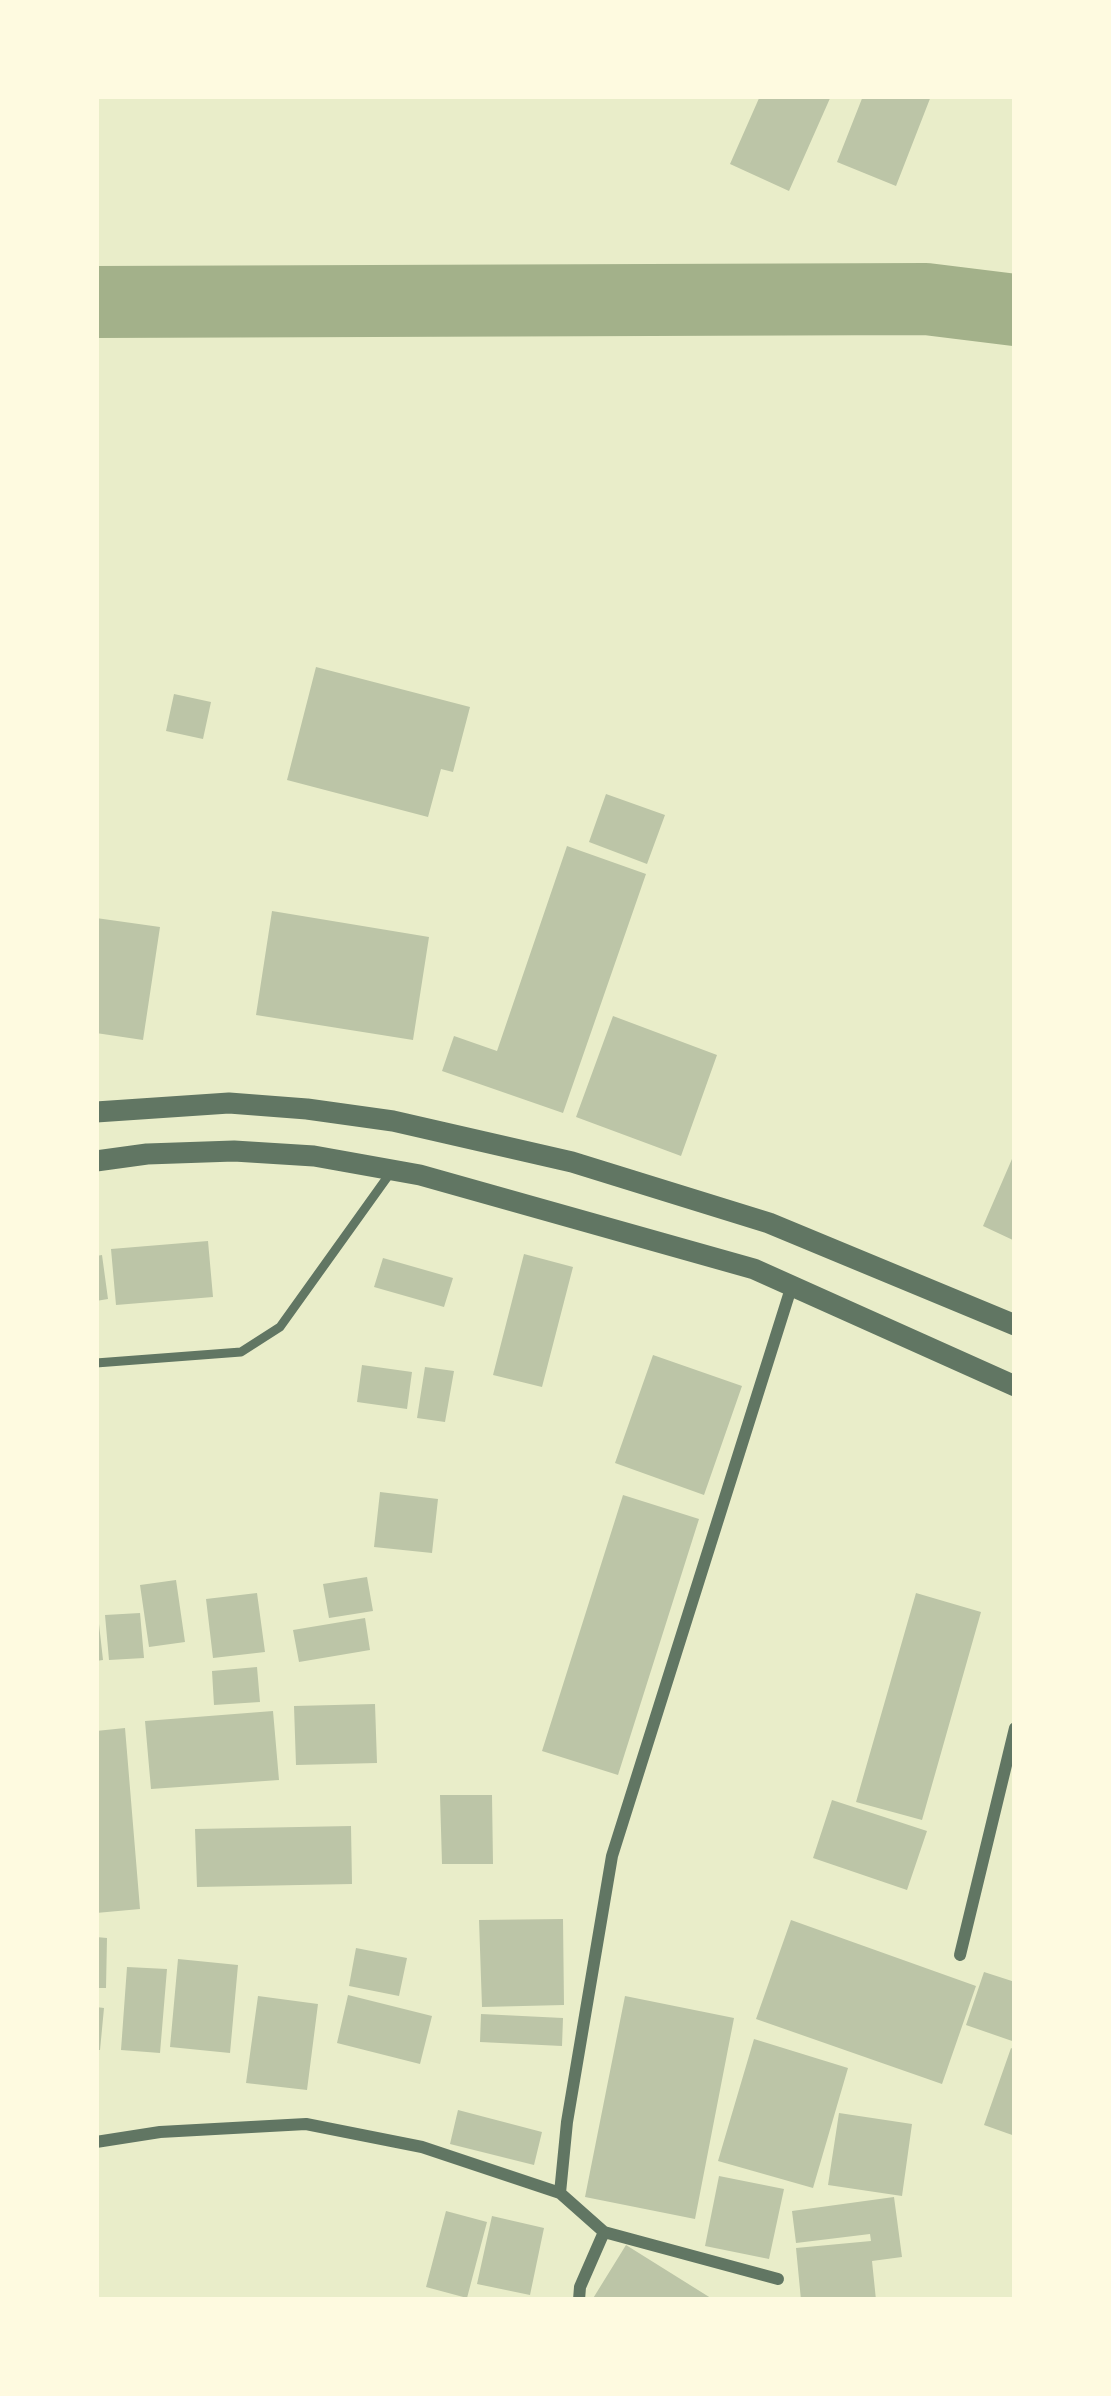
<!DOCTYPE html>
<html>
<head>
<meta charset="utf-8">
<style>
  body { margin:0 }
  #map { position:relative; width:1111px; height:2396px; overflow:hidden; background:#e9edc9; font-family:Mulish,sans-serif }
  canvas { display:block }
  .frame { position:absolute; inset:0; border:99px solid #fefae0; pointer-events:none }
</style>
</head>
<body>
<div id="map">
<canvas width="1111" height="2396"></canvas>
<div class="frame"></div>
</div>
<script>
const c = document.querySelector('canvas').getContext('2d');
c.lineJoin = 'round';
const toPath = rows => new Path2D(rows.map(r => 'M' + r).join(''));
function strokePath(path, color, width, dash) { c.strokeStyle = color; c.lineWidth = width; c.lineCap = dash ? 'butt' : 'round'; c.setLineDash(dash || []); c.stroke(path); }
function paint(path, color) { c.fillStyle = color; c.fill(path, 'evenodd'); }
strokePath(toPath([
  [96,302,926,299,1015,310]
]), '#a3b18a', 72);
paint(toPath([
  [760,96,831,96,789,191,730,164],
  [863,96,931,96,896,186,837,162],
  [316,667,470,707,453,772,441,769,428,817,287,780],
  [174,694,211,702,203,739,166,731],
  [606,794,665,815,647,864,589,842],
  [567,846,646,874,563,1113,442,1071,454,1036,497,1051],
  [272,911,429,937,413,1040,256,1015],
  [96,918,160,927,143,1040,96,1033],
  [613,1016,717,1055,681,1156,576,1117],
  [1015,1152,1015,1241,983,1226],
  [208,1241,213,1297,116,1305,111,1249],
  [524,1254,573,1267,542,1387,493,1375],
  [102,1255,108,1299,96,1301,96,1256],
  [383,1258,453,1278,444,1307,374,1287],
  [653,1355,742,1386,704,1495,615,1463],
  [362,1365,412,1372,407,1409,357,1402],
  [425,1367,454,1371,445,1422,417,1418],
  [380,1492,438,1499,432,1553,374,1547],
  [623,1495,699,1519,618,1775,542,1751],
  [367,1577,373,1611,329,1618,323,1584],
  [176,1580,185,1642,149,1647,140,1585],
  [257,1593,265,1652,213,1658,206,1599],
  [916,1593,981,1612,922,1820,856,1802],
  [140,1613,144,1658,109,1660,105,1615],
  [365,1618,370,1650,299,1662,293,1630],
  [96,1624,99,1624,103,1660,96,1661],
  [257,1667,260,1702,214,1705,212,1671],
  [375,1704,377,1763,296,1765,294,1706],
  [273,1711,279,1780,151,1789,145,1721],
  [125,1728,140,1909,96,1913,96,1731],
  [440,1795,492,1795,493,1864,442,1864],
  [832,1800,927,1831,907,1890,813,1858],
  [351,1826,352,1884,197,1887,195,1829],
  [563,1919,564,2005,482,2007,479,1920],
  [791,1920,976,1986,942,2084,756,2019],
  [96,1937,107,1938,106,1988,96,1988],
  [356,1948,407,1958,399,1996,349,1986],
  [178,1959,238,1965,230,2053,170,2047],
  [127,1967,167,1969,160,2053,121,2050],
  [984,1972,1015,1982,1015,2042,966,2025],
  [348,1995,432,2016,420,2064,337,2043],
  [258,1996,318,2004,307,2090,246,2083],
  [625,1996,734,2018,695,2219,585,2197],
  [96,2007,104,2008,100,2050,96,2050],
  [481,2014,563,2018,562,2046,480,2042],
  [754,2039,848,2068,813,2188,718,2161],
  [1011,2048,1015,2050,1015,2136,984,2125],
  [458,2110,542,2132,534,2165,450,2144],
  [839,2113,912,2124,902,2196,828,2185],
  [719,2176,784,2189,769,2259,705,2246],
  [894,2197,902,2257,872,2261,876,2300,801,2300,796,2248,871,2241,870,2234,796,2243,792,2211],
  [446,2211,487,2222,467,2298,426,2287],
  [492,2216,544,2228,530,2295,477,2284],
  [626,2245,714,2300,592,2300]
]), '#bcc5a7');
strokePath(toPath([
  [96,1363,241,1352,280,1327,391,1172]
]), '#617663', 9);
strokePath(toPath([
  [960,1955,1015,1728],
  [96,2142,160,2132,306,2124,422,2147,560,2193],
  [604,2232,778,2279],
  [579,2300,580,2287,604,2232,560,2193,567,2122,612,1856,792,1285]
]), '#617663', 12);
strokePath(toPath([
  [96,1112,229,1103,307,1109,393,1121,572,1162,769,1223,1015,1325],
  [96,1161,147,1154,234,1151,314,1156,420,1175,754,1269,1015,1386]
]), '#617663', 21);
</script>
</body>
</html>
